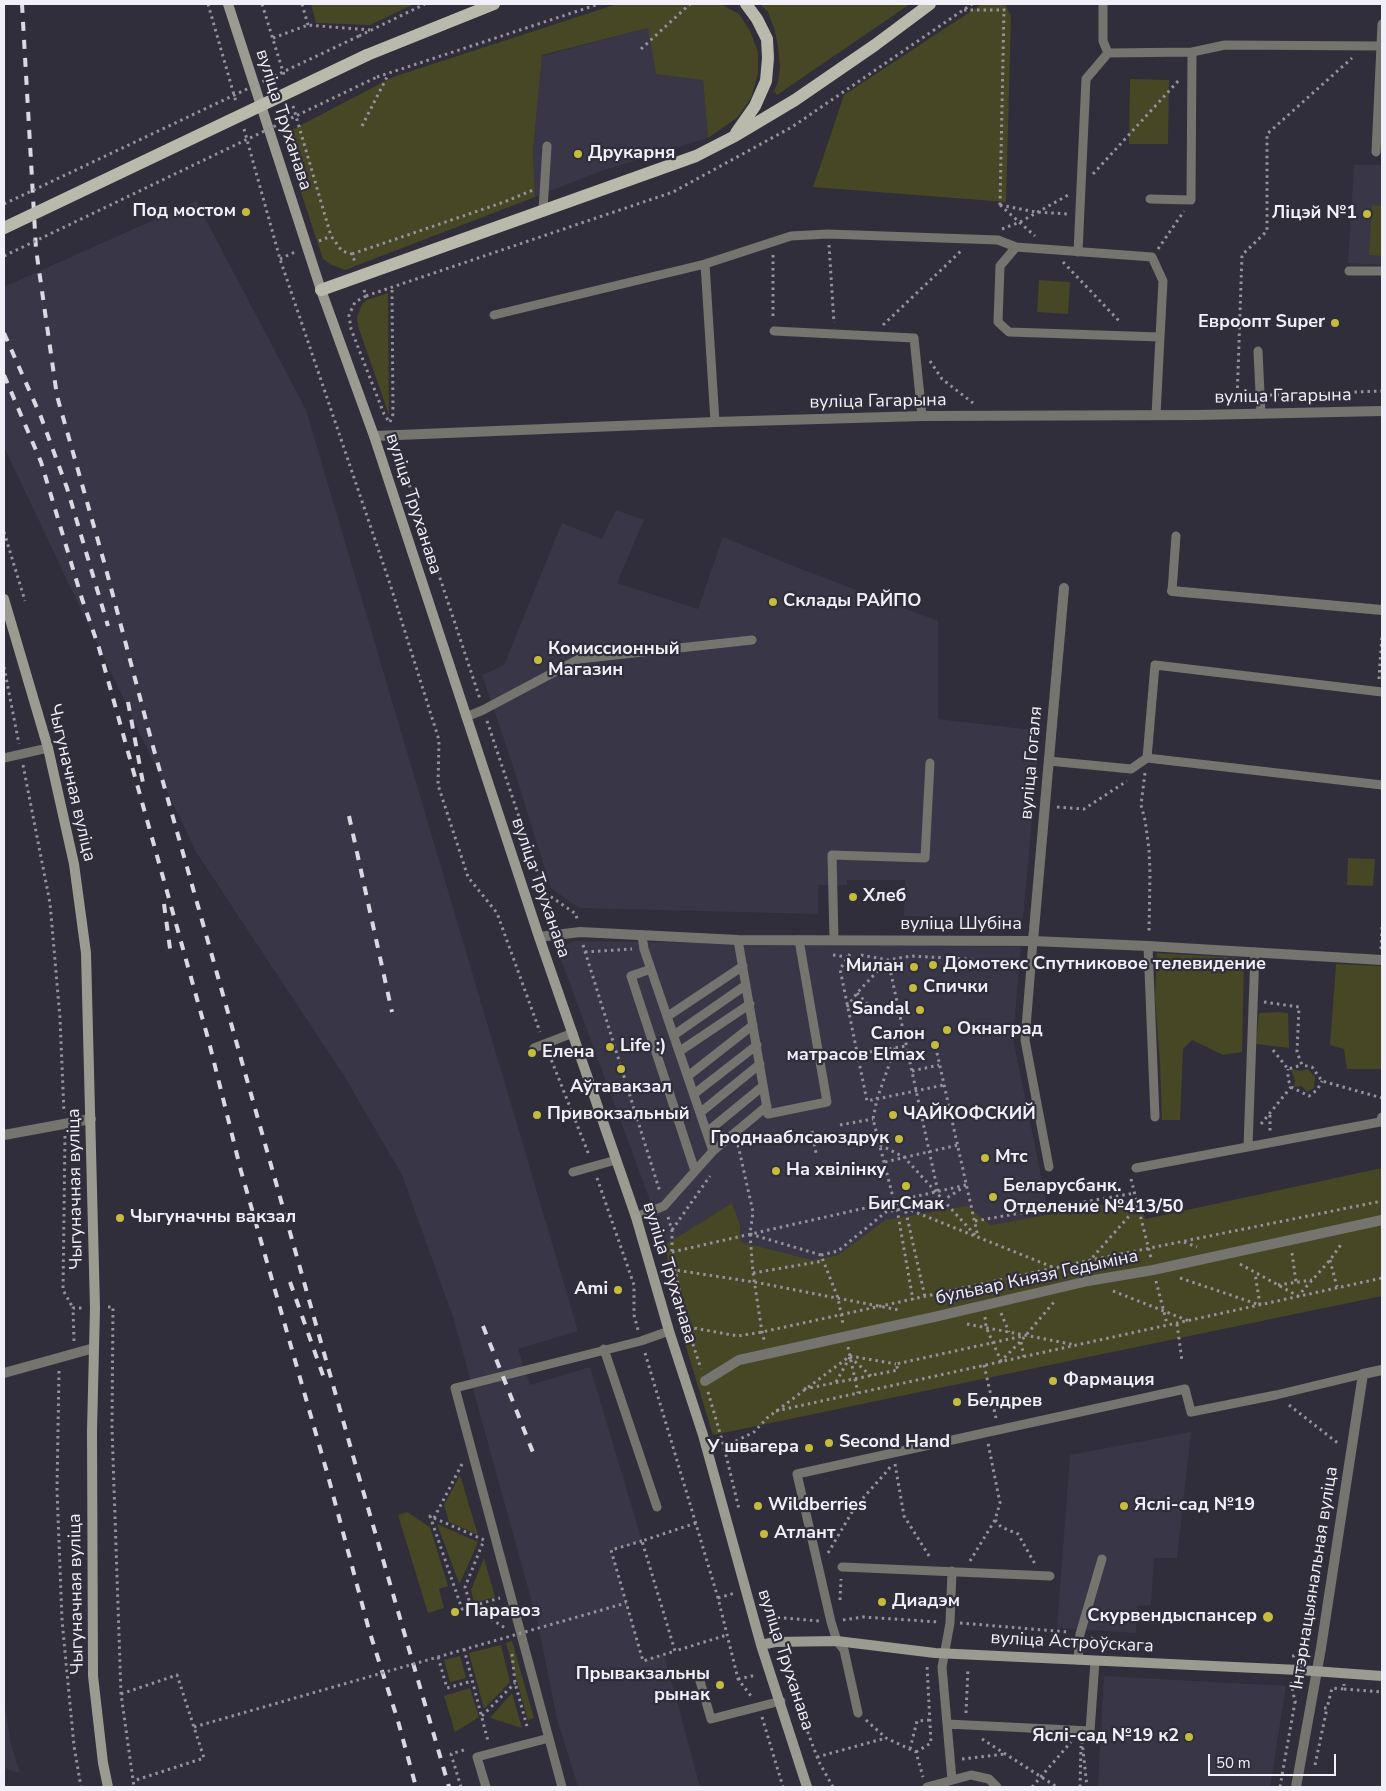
<!DOCTYPE html>
<html>
<head>
<meta charset="utf-8">
<style>
  body { margin:0 }
  #map { position:relative; width:1386px; height:1791px; overflow:hidden; background:#302e3a; font-family:"Nunito Sans",sans-serif }
  canvas { display:block }
  .frame { position:absolute; inset:0; border:5px solid #f1f0f8; pointer-events:none }
  .scale { position:absolute; left:1208px; top:1754px; width:128px; height:22px; box-sizing:border-box; border:2px solid #f1f0f8; border-top:0; padding-left:6px; font-size:15px; line-height:18px; white-space:nowrap; color:#f1f0f8; -webkit-text-stroke:4px #302e3a; paint-order:stroke }
</style>
</head>
<body>
<div id="map">
<canvas width="1386" height="1791"></canvas>
<div class="frame"></div>
<div class="scale">50 m</div>
</div>
<script>
const c = document.querySelector('canvas').getContext('2d');
c.lineJoin = 'round';
function paint(path, color) { c.fillStyle = color; c.fill(path, 'evenodd'); }
const toPath = rows => new Path2D(rows.map(r => 'M' + r).join(''));
function strokePath(path, color, width, dash) { c.strokeStyle = color; c.lineWidth = width; c.lineCap = dash ? 'butt' : 'round'; c.setLineDash(dash || []); c.stroke(path); }
function label(font, color, halo, rows, align = 'center') {
  c.font = font + ' "Nunito Sans",sans-serif'; c.lineWidth = 4.5; c.setLineDash([]); c.textBaseline = 'middle'; c.strokeStyle = halo; c.fillStyle = color; for (const [text, x, y, turn = 0] of rows) {
    c.save(); c.translate(x, y); c.rotate((+turn || 0) * Math.PI / 180); c.textAlign = isNaN(turn) ? turn : align; if (halo) c.strokeText(text, 0, 0); c.fillText(text, 0, 0); c.restore();
  }
}
paint(toPath([
  [648,28,703,80,708,138,601,171,535,197,533,152,542,56],
  [1354,165,1382,165,1382,265,1348,263],
  [196,201,306,410,578,1331,518,1349,530,1385,590,1367,642,1541,611,1551,643,1660,664,1654,700,1787,578,1787,557,1719,538,1624,454,1320,402,1175,343,1074,196,852,4,447,4,287],
  [616,510,644,520,617,583,698,609,723,537,801,569,938,621,938,719,1040,731,1023,919,904,916,905,880,847,880,847,885,818,885,818,914,579,908,551,888,510,757,482,675,504,665,562,523,602,539],
  [574,941,1021,947,1013,1038,1049,1215,991,1225,885,1220,838,1255,813,1260,741,1242,740,1224,732,1203,666,1244,559,954,566,945],
  [1191,1432,1177,1558,1154,1558,1151,1605,1137,1606,1136,1633,1057,1628,1070,1455],
  [1104,1676,1286,1686,1270,1787,1098,1787],
  [4,1701,11,1744,20,1773,4,1768]
]), '#393648');
paint(toPath([
  [311,4,414,4,370,25,316,23],
  [617,4,721,4,739,14,750,31,758,52,758,73,751,98,738,117,708,138,703,80,656,74,648,28,542,55,533,152,535,197,345,270,332,265,323,259,282,135,393,77],
  [760,4,910,4,777,95,774,91,778,82,780,67,778,46,775,31,768,12],
  [982,4,1005,4,1011,16,1006,202,813,187,844,95],
  [1130,79,1169,80,1168,144,1129,144],
  [1372,205,1382,206,1382,256,1369,255],
  [1039,280,1070,282,1068,314,1037,312],
  [388,293,389,415,358,326,357,317,362,304,367,300],
  [1348,858,1375,859,1373,886,1347,885],
  [1157,953,1244,958,1242,1052,1223,1055,1192,1040,1183,1049,1180,1120,1162,1120,1160,1062,1155,998],
  [1336,964,1382,966,1382,1069,1347,1069,1344,1049,1330,1045],
  [1279,1012,1288,1013,1289,1048,1256,1044,1259,1013],
  [1291,1069,1301,1071,1308,1069,1315,1077,1314,1088,1307,1092,1302,1086,1294,1087,1295,1081],
  [1382,1168,1382,1296,713,1435,670,1295,666,1244,732,1203,740,1224,741,1242,813,1260,838,1255,885,1220,967,1206,991,1225,1140,1198,1145,1219],
  [460,1475,478,1535,449,1522,444,1505],
  [407,1512,430,1527,448,1586,439,1589,444,1608,428,1613,398,1515],
  [437,1524,478,1542,460,1583,459,1583],
  [484,1558,495,1597,474,1603,471,1590],
  [512,1641,534,1718,528,1720,506,1643],
  [501,1645,510,1682,484,1709,469,1653],
  [460,1656,466,1678,450,1682,444,1660],
  [470,1688,479,1717,455,1732,444,1696],
  [512,1693,522,1728,490,1718]
]), '#474625');
strokePath(toPath([
  [208,4,236,102],
  [262,4,285,78],
  [302,4,308,25],
  [964,10,1004,10,1003,4],
  [359,36,425,4],
  [273,38,308,25,370,30],
  [641,49,690,4],
  [377,77,599,4],
  [293,106,331,236,342,251,352,254,355,262],
  [362,126,388,75],
  [244,129,280,259,390,584,439,740,438,785,468,877,497,913,540,1032],
  [1093,174,1180,79],
  [1000,205,1004,10],
  [1000,205,1035,236],
  [1000,205,1036,212,1068,214],
  [1002,229,1020,222,1070,194],
  [319,241,331,236],
  [829,245,834,323],
  [1158,249,1184,211],
  [352,254,504,202,533,190],
  [773,255,773,319],
  [280,259,295,252],
  [1063,262,1121,323],
  [364,290,366,296,355,302,349,315,351,329,384,414,390,423],
  [366,296,673,192,792,127,972,4],
  [883,325,962,250],
  [930,361,942,379,973,403],
  [1270,395,1382,391],
  [1237,401,1242,255,1267,231,1267,134,1352,58],
  [390,422,393,414,392,287],
  [397,448,480,699],
  [4,532,25,601],
  [4,667,19,744],
  [1379,679,1382,634],
  [487,721,544,892,576,914,577,919],
  [23,765,50,903,60,1018,64,1113],
  [1145,773,1141,805,1145,820,1149,849,1150,873,1149,933],
  [1057,807,1084,809,1127,781],
  [583,945,660,1192],
  [1381,949,1382,927],
  [585,952,632,949],
  [850,954,840,969,867,1101,944,1085],
  [833,955,847,957],
  [861,955,888,960,911,956,1021,962],
  [888,960,938,1192],
  [857,993,876,1013],
  [1264,1002,1299,1007,1297,1052,1302,1065,1312,1067,1322,1081,1382,1098],
  [847,1007,857,993,887,961],
  [895,1048,877,1099,873,1119,894,1201,905,1208,925,1297],
  [1273,1050,1288,1069,1302,1065],
  [937,1053,978,1237],
  [549,1054,589,1155],
  [857,1054,906,1046],
  [912,1071,939,1065],
  [1291,1087,1309,1096,1317,1090,1322,1081],
  [1270,1115,1270,1131],
  [1261,1124,1291,1087,1288,1079,1288,1069],
  [840,1125,873,1119],
  [812,1131,816,1153],
  [65,1136,63,1290,73,1308],
  [738,1145,753,1212,750,1234,753,1273,762,1332,765,1343],
  [880,1145,904,1157,975,1235],
  [885,1162,958,1145],
  [597,1178,634,1285,634,1315,638,1330],
  [1131,1179,1151,1258],
  [905,1208,1065,1272],
  [897,1209,913,1300],
  [668,1217,672,1231,672,1252,675,1270,687,1326,701,1369],
  [975,1221,1135,1193],
  [672,1230,710,1176],
  [750,1234,821,1255,838,1298,843,1324],
  [1184,1242,1197,1247],
  [672,1252,966,1185],
  [1292,1253,1296,1282],
  [821,1255,838,1251,886,1212,942,1201,964,1187],
  [1330,1260,1337,1287],
  [1240,1264,1298,1296,1330,1260,1342,1243],
  [1084,1267,1138,1206],
  [665,1273,675,1270,754,1282,899,1310],
  [753,1273,823,1261],
  [1180,1278,1260,1305,1255,1273],
  [1156,1281,1167,1324],
  [1278,1285,1312,1280],
  [1113,1291,1189,1321],
  [108,1307,113,1307,112,1428,121,1694,134,1787],
  [1001,1313,1009,1332],
  [985,1317,986,1327,1001,1361,1021,1341,1054,1302],
  [967,1324,1076,1345],
  [1177,1324,1182,1361],
  [688,1327,738,1336,762,1332,1091,1260,1382,1201],
  [74,1341,73,1308,82,1308],
  [1021,1342,1024,1357],
  [848,1347,858,1393],
  [645,1353,718,1598,738,1679,751,1696],
  [850,1357,871,1376],
  [984,1365,996,1418],
  [59,1371,57,1490,62,1620,74,1746,81,1787],
  [836,1382,850,1357],
  [804,1389,898,1370,896,1364,1023,1336],
  [708,1392,724,1447,739,1509],
  [1289,1405,1339,1444],
  [776,1411,1382,1278],
  [724,1447,754,1432,767,1418,850,1356,896,1364],
  [462,1464,434,1518,430,1516,462,1609,500,1598],
  [895,1464,904,1516,931,1559],
  [434,1518,484,1540,465,1587,471,1607,507,1629],
  [995,1520,1001,1527,1018,1534,1035,1564],
  [696,1523,642,1541,675,1651,727,1635],
  [642,1541,611,1550,643,1661,675,1651],
  [828,1553,855,1507,889,1469,890,1465],
  [970,1561,995,1520,1000,1503,988,1443],
  [718,1598,735,1593],
  [840,1600,841,1579],
  [764,1601,771,1617,773,1631],
  [771,1617,820,1621],
  [843,1620,863,1617,939,1622],
  [960,1623,1068,1632],
  [1091,1638,1119,1647],
  [1305,1646,1318,1568],
  [464,1649,488,1741],
  [512,1654,515,1683,528,1730],
  [1292,1656,1294,1656,1305,1646,1309,1646],
  [438,1657,447,1688,472,1681],
  [787,1677,819,1762,833,1787],
  [738,1679,757,1675],
  [1291,1682,1295,1702,1298,1703],
  [1344,1689,1382,1692],
  [121,1694,177,1675,204,1758,133,1781],
  [1324,1708,1327,1708,1332,1688,1344,1689,1344,1684],
  [966,1713,968,1668],
  [482,1716,515,1683],
  [762,1717,783,1787],
  [866,1720,886,1738,916,1752,923,1777],
  [982,1739,1057,1787],
  [1082,1741,1087,1787],
  [910,1749,917,1721,930,1720],
  [916,1752,931,1743,927,1665],
  [817,1757,886,1738],
  [962,1759,1005,1754],
  [1315,1765,1327,1708],
  [461,1787,451,1754,467,1749],
  [1032,1787,1071,1742],
  [1080,1787,1081,1746],
  [1280,1787,1295,1702]
]), '#94929c', 3, [2.5, 4]);
strokePath(toPath([
  [1103,4,1103,41,1108,53],
  [1376,152,1382,24],
  [1150,199,1191,200,1192,52],
  [543,210,547,146],
  [1016,247,1152,257,1163,281,1160,337,1009,332,998,322,1000,266,1016,247],
  [1078,252,1086,79,1108,53,1192,52,1225,45,1381,46],
  [705,264,791,236,828,234,998,240,1016,247],
  [1349,271,1382,271],
  [494,315,705,264,715,422],
  [774,331,914,338,922,416],
  [1258,351,1261,414],
  [1156,415,1160,337],
  [1172,591,1176,536],
  [466,717,483,710,579,659,752,640],
  [4,758,48,748],
  [1147,758,1155,665,1382,692],
  [1049,761,1131,769,1147,758,1382,785],
  [642,936,644,949,713,1151],
  [738,940,768,1114,827,1102,799,940],
  [834,940,832,855,925,858,930,763],
  [1033,941,1025,1040,1049,1167],
  [1148,946,1155,1117],
  [651,969,631,976,695,1171],
  [668,1016,743,966],
  [674,1035,746,985],
  [534,1048,573,1033],
  [680,1051,750,1004],
  [688,1076,753,1025],
  [694,1094,757,1045],
  [701,1112,760,1064],
  [707,1132,763,1086],
  [1248,1147,1255,952],
  [1136,1168,1380,1122,1382,1117],
  [573,1172,616,1160],
  [636,1217,664,1206,713,1151,767,1106],
  [604,1349,657,1507],
  [842,1567,1050,1576],
  [952,1571,950,1623,942,1667,952,1780],
  [1078,1660,1080,1634,1102,1559],
  [698,1674,711,1719,781,1701],
  [858,1713,844,1650,837,1641,831,1622,797,1474,1185,1389,1191,1412,1276,1395,1363,1374],
  [947,1724,1090,1731,1095,1661],
  [486,1787,477,1757,549,1738],
  [562,1787,455,1388,641,1341,669,1331],
  [927,1787,971,1775,989,1779,997,1787]
]), '#75746e', 9);
strokePath(toPath([
  [374,436,715,422,922,416,1199,415,1382,411],
  [1172,591,1382,610],
  [539,937,580,932,738,940,1033,941,1148,946,1382,960],
  [1033,941,1064,588],
  [4,1135,91,1119],
  [4,1373,94,1348],
  [705,1381,739,1360,934,1317,1088,1281,1153,1270,1382,1220],
  [1296,1787,1321,1648,1363,1374,1382,1370]
]), '#75746e', 10);
strokePath(toPath([
  [228,4,321,290,374,436,539,937,636,1217,669,1331,703,1435,761,1645,807,1787],
  [4,599,48,748,74,864,86,953,95,1308,92,1431,93,1676,103,1763,108,1787],
  [761,1645,775,1642,837,1641,935,1653,1299,1670,1382,1676]
]), '#9b9b91', 10);
strokePath(toPath([
  [367,55,494,4],
  [736,133,755,106,766,81,768,58,767,39,757,19,746,4],
  [321,290,696,156,733,137,795,100,875,45,930,4]
]), '#b9b9ac', 12);
strokePath(toPath([
  [22,4,36,249,57,396,106,569,152,743,357,1470,449,1787],
  [4,333,41,417,67,488,108,626],
  [4,375,41,462,82,599,99,648,209,1042,241,1171,328,1476,369,1630,398,1721,416,1787],
  [128,702,143,783],
  [349,816,392,1012],
  [164,904,171,956],
  [290,1282,325,1381],
  [483,1326,534,1455]
]), '#dad9e2', 4, [9, 9]);
strokePath(toPath([
  [4,204,359,36],
  [4,256,377,77],
  [194,1727,626,1603]
]), '#94929c', 3, [2.5, 4]);
strokePath(toPath([
  [4,228,367,55]
]), '#b9b9ac', 12);
for (const [x, y, r, color] of [
  [578,154,5,"#c4bc3d"],
  [246,212,5,"#c4bc3d"],
  [1367,214,5,"#c4bc3d"],
  [1335,323,5,"#c4bc3d"],
  [773,602,5,"#c4bc3d"],
  [538,660,5,"#c4bc3d"],
  [853,897,5,"#c4bc3d"],
  [933,965,5,"#c4bc3d"],
  [914,967,5,"#c4bc3d"],
  [913,988,5,"#c4bc3d"],
  [920,1010,5,"#c4bc3d"],
  [947,1030,5,"#c4bc3d"],
  [935,1045,5,"#c4bc3d"],
  [610,1047,5,"#c4bc3d"],
  [532,1053,5,"#c4bc3d"],
  [621,1069,5,"#c4bc3d"],
  [537,1115,5,"#c4bc3d"],
  [893,1115,5,"#c4bc3d"],
  [899,1139,5,"#c4bc3d"],
  [985,1158,5,"#c4bc3d"],
  [776,1171,5,"#c4bc3d"],
  [906,1186,5,"#c4bc3d"],
  [993,1197,5,"#c4bc3d"],
  [120,1218,5,"#c4bc3d"],
  [618,1290,5,"#c4bc3d"],
  [1053,1381,5,"#c4bc3d"],
  [957,1402,5,"#c4bc3d"],
  [829,1443,5,"#c4bc3d"],
  [809,1448,5,"#c4bc3d"],
  [758,1506,5,"#c4bc3d"],
  [1124,1506,5,"#c4bc3d"],
  [764,1534,5,"#c4bc3d"],
  [882,1602,5,"#c4bc3d"],
  [455,1612,5,"#c4bc3d"],
  [1268,1617,6,"#c4bc3d"],
  [720,1685,5,"#c4bc3d"],
  [1189,1737,5,"#c4bc3d"]
]) { const dot = new Path2D(); dot.arc(x, y, r, 0, 2 * Math.PI); c.fillStyle = color; c.fill(dot); strokePath(dot, '#302e3a', 2); }
label('18px', '#f1f0f8', '#302e3a', [
  ["вуліца Труханава",283,120,72],
  ["вуліца Гагарына",1283,397,-1],
  ["вуліца Гагарына",878,402,-1],
  ["вуліца Труханава",413,504,72],
  ["вуліца Гогаля",1032,763,-85],
  ["Чыгуначная вуліца",71,783,77],
  ["вуліца Труханава",540,888,71],
  ["вуліца Шубіна",961,925],
  ["Чыгуначная вуліца",76,1189,-91],
  ["вуліца Труханава",669,1273,73],
  ["бульвар Князя Гедыміна",1037,1278,-12],
  ["Інтэрнацыянальная вуліца",1315,1578,-81],
  ["Чыгуначная вуліца",77,1594,-91],
  ["вуліца Астроўскага",1072,1643,3],
  ["вуліца Труханава",785,1660,72]
]);
label('bold 18px', '#f1f0f8', '#302e3a', [
  ["Друкарня",588,154],
  ["Под мостом",236,212,"right"],
  ["Ліцэй №1",1357,214,"right"],
  ["Евроопт Super",1325,323,"right"],
  ["Склады РАЙПО",783,602],
  ["Комиссионный",548,650],
  ["Магазин",548,671],
  ["Хлеб",863,897],
  ["Домотекс Спутниковое телевидение",943,965],
  ["Милан",904,967,"right"],
  ["Спички",923,988],
  ["Sandal",910,1010,"right"],
  ["Окнаград",957,1030],
  ["Салон",925,1035,"right"],
  ["матрасов Elmax",925,1056,"right"],
  ["Life :)",620,1047],
  ["Елена",542,1053],
  ["Аўтавакзал",621,1088,"center"],
  ["Привокзальный",547,1115],
  ["ЧАЙКОФСКИЙ",903,1115],
  ["Гроднааблсаюздрук",889,1139,"right"],
  ["Мтс",995,1158],
  ["На хвілінку",786,1171],
  ["Беларусбанк.",1003,1187],
  ["Отделение №413/50",1003,1208],
  ["БигСмак",906,1205,"center"],
  ["Чыгуначны вакзал",130,1218],
  ["Ami",608,1290,"right"],
  ["Фармация",1063,1381],
  ["Белдрев",967,1402],
  ["Second Hand",839,1443],
  ["У швагера",799,1448,"right"],
  ["Wildberries",768,1506],
  ["Яслі-сад №19",1134,1506],
  ["Атлант",774,1534],
  ["Диадэм",892,1602],
  ["Паравоз",465,1612],
  ["Скурвендыспансер",1257,1617,"right"],
  ["Прывакзальны",710,1675,"right"],
  ["рынак",710,1696,"right"],
  ["Яслі-сад №19 к2",1179,1737,"right"]
], 'left');
</script>
</body>
</html>
